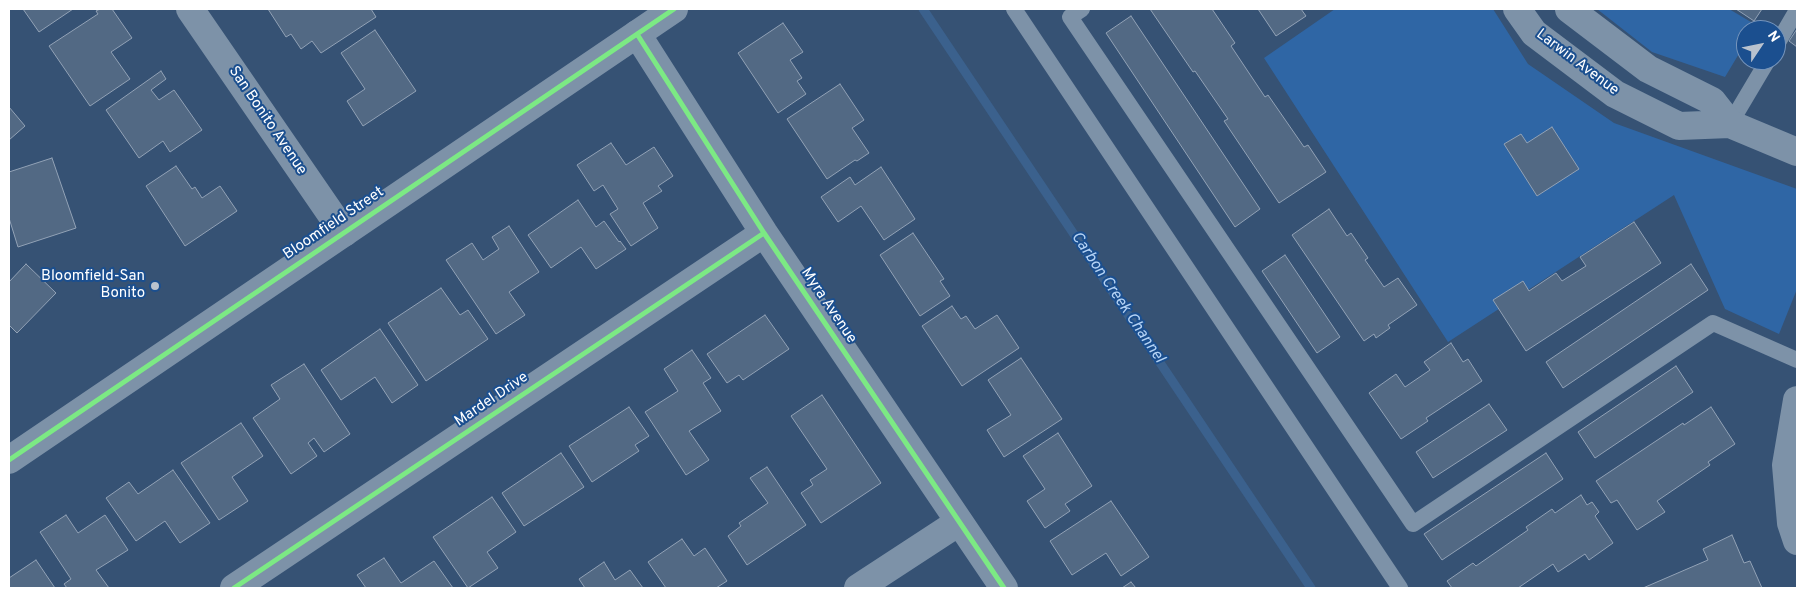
<!DOCTYPE html>
<html>
<head>
<meta charset="utf-8">
<style>
  body { margin:0 }
  #map { position:relative; width:1806px; height:597px; overflow:hidden; background:#365274; font-family:Overpass,sans-serif }
  canvas { display:block }
  .frame { position:absolute; inset:0; border:10px solid #fff; pointer-events:none }
  .north { position:absolute; left:1736px; top:20px; width:50px; height:50px; box-sizing:border-box; background:#1b4f8f; border:1px solid #7695bc; border-radius:50%; rotate:56deg; font-size:14px; font-weight:700; line-height:20px; text-align:center; color:#fff }
  .north::after { content:''; display:block; margin:auto; width:18px; height:22px; background:#b9c2ce; clip-path:polygon(50% 0,100% 100%,50% 72%,0 100%) }
</style>
</head>
<body>
<div id="map">
<canvas width="1806" height="597"></canvas>
<div class="frame"></div>
<div class="north">N</div>
</div>
<script>
const c = document.querySelector('canvas').getContext('2d');
c.lineJoin = 'round';
function paint(path, color) { c.fillStyle = color; c.fill(path, 'evenodd'); }
const toPath = rows => new Path2D(rows.map(r => 'M' + r).join(''));
function strokePath(path, color, width, dash) { c.strokeStyle = color; c.lineWidth = width; c.lineCap = dash ? 'butt' : 'round'; c.setLineDash(dash || []); c.stroke(path); }
function label(font, color, halo, rows, align = 'center') {
  c.font = font + ' Overpass,sans-serif'; c.lineWidth = 4; c.setLineDash([]); c.textBaseline = 'middle'; c.strokeStyle = halo; c.fillStyle = color; for (const [text, x, y, turn = 0] of rows) {
    c.save(); c.translate(x, y); c.rotate((+turn || 0) * Math.PI / 180); c.textAlign = isNaN(turn) ? turn : align; if (halo) c.strokeText(text, 0, 0); c.fillText(text, 0, 0); c.restore();
  }
}
paint(toPath([
  [1335,9,1493,9,1528,64,1614,123,1797,189,1797,289,1779,334,1725,309,1674,195,1448,342,1264,58],
  [1597,9,1729,9,1756,25,1753,30,1746,30,1746,42,1725,77,1652,52]
]), '#2f66a5');
strokePath(toPath([
  [923,9,1311,588]
]), '#3b618d', 9);
const building = toPath([
  [23,9,73,9,39,32,23,9],
  [100,9,112,9,132,38,111,52,130,79,90,106,49,46,98,14,96,11,100,9],
  [268,9,371,9,376,17,321,53,312,41,301,49,291,34,286,37,268,9],
  [1150,9,1212,9,1235,43,1231,46,1265,97,1268,95,1304,147,1308,145,1326,172,1279,203,1224,121,1228,119,1195,71,1193,72,1150,9],
  [1258,9,1301,9,1306,16,1276,36,1258,9],
  [1736,9,1762,9,1754,21,1736,9],
  [1131,16,1260,209,1235,227,1106,33,1131,16],
  [783,23,803,52,790,60,802,78,797,81,806,94,778,113,738,53,783,23],
  [1797,29,1797,47,1789,41,1797,29],
  [375,30,416,91,363,126,347,101,365,89,341,53,375,30],
  [161,71,166,79,151,90,159,100,174,90,202,130,170,152,163,141,139,158,106,110,161,71],
  [840,84,864,120,852,128,869,153,857,161,855,160,827,179,787,119,840,84],
  [9,107,25,126,9,140,9,107],
  [1552,127,1579,169,1537,196,1504,144,1521,134,1527,143,1552,127],
  [611,143,626,165,654,147,673,176,658,186,662,191,643,203,658,228,631,246,610,214,618,209,603,185,594,191,577,165,611,143],
  [52,158,76,228,18,247,9,218,9,172,52,158],
  [176,166,192,189,195,187,202,198,220,186,237,211,185,246,146,186,176,166],
  [881,167,915,219,884,240,861,206,838,222,821,197,850,177,855,185,881,167],
  [578,200,596,227,604,221,619,242,620,241,626,249,596,269,581,247,551,268,528,235,578,200],
  [1329,209,1347,236,1351,233,1368,258,1365,260,1384,287,1398,278,1417,305,1388,325,1390,328,1376,338,1374,334,1364,341,1292,235,1329,209],
  [1634,222,1661,263,1526,351,1493,300,1523,281,1529,291,1556,273,1562,281,1586,266,1580,257,1634,222],
  [509,226,539,272,509,292,525,315,496,334,446,260,472,243,483,260,499,249,492,237,509,226],
  [913,233,944,279,940,281,950,296,920,316,880,255,913,233],
  [1285,255,1340,337,1317,353,1262,271,1285,255],
  [26,264,56,293,17,333,9,325,9,282,26,264],
  [1691,264,1708,290,1563,388,1546,362,1691,264],
  [441,288,460,315,468,310,488,339,426,381,388,323,441,288],
  [952,306,961,319,966,316,975,329,997,315,1019,348,962,386,922,326,952,306],
  [765,315,789,349,743,380,739,375,727,383,707,354,765,315],
  [380,329,418,385,392,403,375,377,341,400,321,370,380,329],
  [1451,343,1463,362,1468,359,1482,381,1426,418,1428,421,1401,439,1369,393,1396,374,1405,387,1430,370,1424,362,1451,343],
  [692,350,711,378,703,383,721,411,689,431,709,460,686,475,645,412,678,391,664,369,692,350],
  [1021,358,1062,419,1004,457,987,430,1011,415,988,380,1021,358],
  [304,364,350,434,324,452,314,438,308,443,317,456,291,474,253,418,280,399,271,385,304,364],
  [1676,366,1693,392,1595,458,1578,432,1676,366],
  [822,395,881,483,821,523,801,493,813,485,810,480,827,469,791,416,822,395],
  [1489,404,1507,430,1433,478,1416,452,1489,404],
  [629,407,649,436,635,445,639,451,592,482,569,446,629,407],
  [1711,407,1735,444,1708,462,1710,465,1657,501,1665,512,1637,530,1617,500,1611,503,1596,481,1683,423,1684,425,1711,407],
  [241,423,263,456,232,477,248,501,219,520,181,463,241,423],
  [1058,433,1092,486,1065,504,1070,511,1045,528,1027,501,1045,489,1023,456,1058,433],
  [561,453,584,487,524,526,502,493,561,453],
  [1546,453,1563,479,1442,560,1424,534,1546,453],
  [767,467,806,525,747,565,728,536,741,526,739,523,768,503,750,478,767,467],
  [173,470,210,523,180,543,165,521,136,541,106,498,129,482,138,494,173,470],
  [1581,495,1587,505,1592,502,1599,512,1595,516,1613,543,1589,560,1585,554,1558,572,1553,564,1518,588,1452,588,1447,581,1473,563,1476,566,1528,530,1526,527,1552,509,1555,513,1581,495],
  [492,497,516,532,487,552,498,568,468,588,433,537,492,497],
  [1111,501,1149,557,1121,576,1106,553,1072,575,1050,541,1111,501],
  [66,515,78,533,105,515,128,550,96,570,109,588,67,588,64,584,71,579,40,532,66,515],
  [1732,535,1744,563,1750,561,1762,588,1643,588,1708,560,1703,549,1732,535],
  [682,539,694,556,705,548,727,581,716,588,666,588,648,562,682,539],
  [384,558,401,583,434,561,453,588,366,588,357,575,384,558],
  [36,560,55,588,57,588,9,588,9,578,36,560],
  [604,562,615,580,630,570,643,588,585,588,579,579,604,562],
  [1131,582,1136,588,1122,588,1131,582]
]);
paint(building, '#526984');
strokePath(building, '#92a2b6', 1);
strokePath(toPath([
  [1014,9,1400,588],
  [1082,9,1070,17,1413,524,1713,323,1797,360],
  [1776,46,1797,10],
  [1730,124,1768,60]
]), '#7d92a8', 16);
strokePath(toPath([
  [190,9,344,233],
  [1517,9,1534,33,1615,94,1679,126,1730,124,1797,152],
  [1569,9,1648,69,1712,101,1730,124],
  [637,34,764,233,1004,588],
  [1797,400,1786,465,1791,523,1797,541],
  [234,588,764,233],
  [858,588,959,522]
]), '#7d92a8', 28);
strokePath(toPath([
  [9,460,674,9]
]), '#7d92a8', 28);
strokePath(toPath([
  [637,34,764,233,1004,588],
  [9,460,674,9],
  [234,588,764,233]
]), '#7ce984', 5);
for (const [x, y, r, color] of [
  [155,286,5,"#b9c2ce"]
]) { const dot = new Path2D(); dot.arc(x, y, r, 0, 2 * Math.PI); c.fillStyle = color; c.fill(dot); strokePath(dot, '#1b4f8f', 2); }
label('15px', '#fff', '#1b4f8f', [
  ["Larwin Avenue",1577,63,37],
  ["San Bonito Avenue",267,121,56],
  ["Bloomfield Street",334,224,-34],
  ["Myra Avenue",828,306,56],
  ["Mardel Drive",492,400,-34]
]);
label('15px', '#fff', '#1b4f8f', [
  ["Bloomfield-San",145,277],
  ["Bonito",145,294]
], 'right');
label('italic 16px', '#b5d3f5', '#1b4f8f', [
  ["Carbon Creek Channel",1117,298,56]
]);
</script>
</body>
</html>
